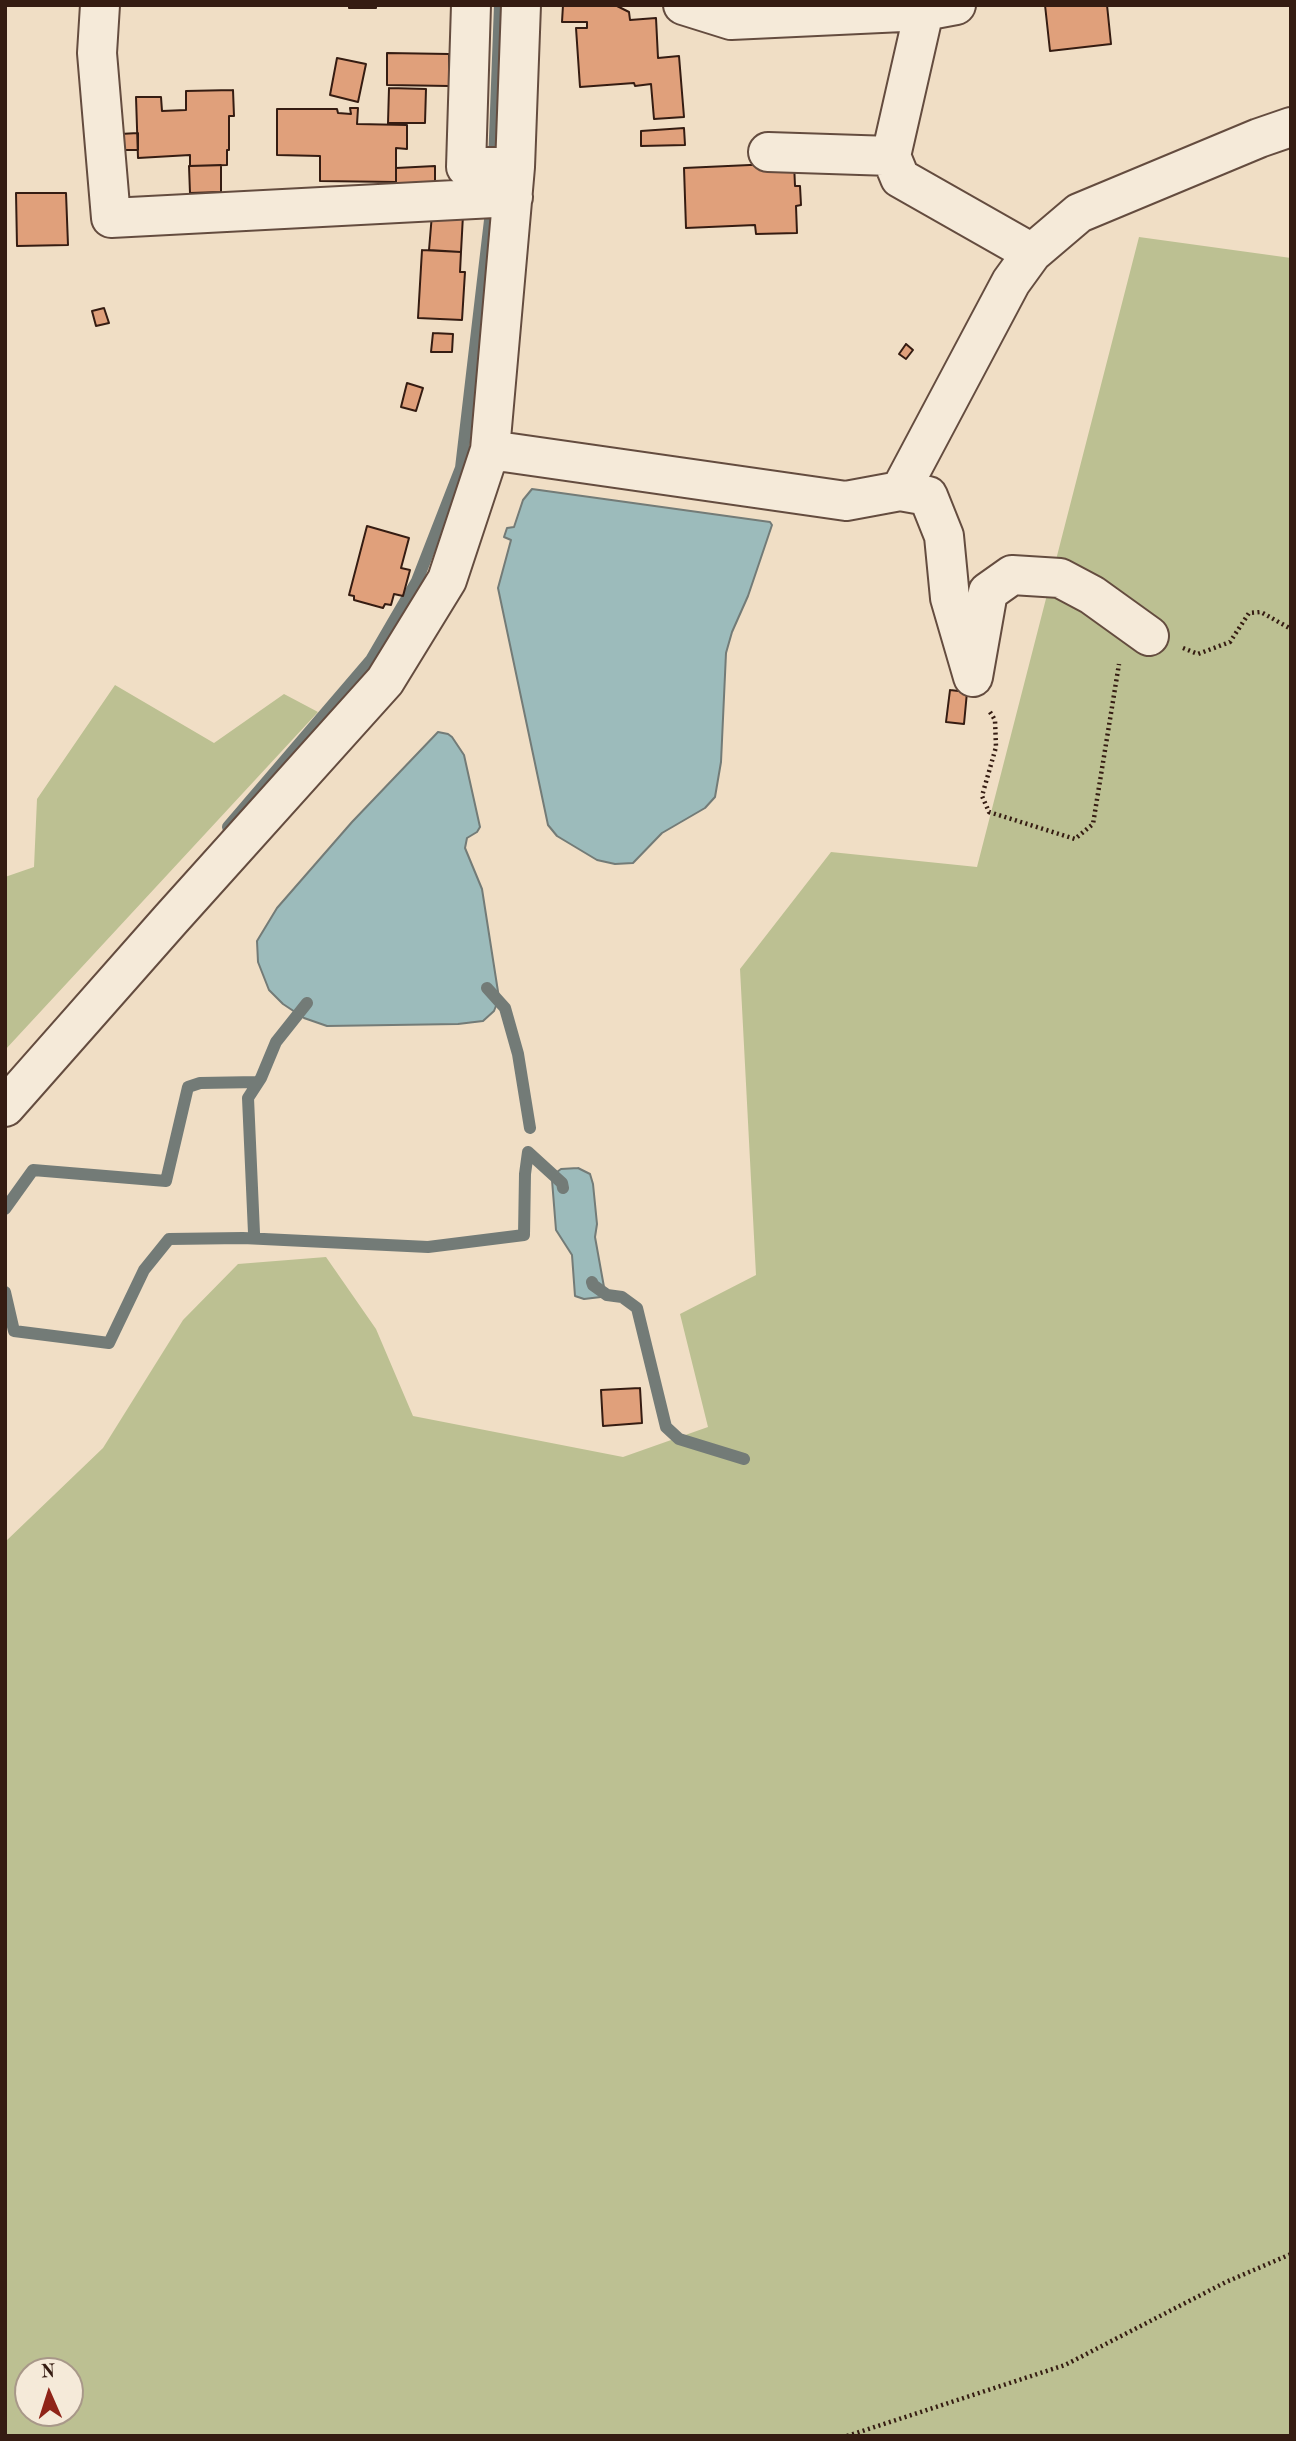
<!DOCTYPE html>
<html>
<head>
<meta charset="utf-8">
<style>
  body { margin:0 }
  #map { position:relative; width:1296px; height:2441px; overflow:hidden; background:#f0dec5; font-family:"Old Standard TT",serif }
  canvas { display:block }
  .frame { position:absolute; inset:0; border:7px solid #351c12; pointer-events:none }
  .north { position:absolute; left:14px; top:2357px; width:70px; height:70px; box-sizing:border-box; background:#f5ead9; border:2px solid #a89889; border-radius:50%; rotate:357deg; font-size:19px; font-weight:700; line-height:28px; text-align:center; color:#351c12 }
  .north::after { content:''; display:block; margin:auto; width:24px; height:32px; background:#8f2418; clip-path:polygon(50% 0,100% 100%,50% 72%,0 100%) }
</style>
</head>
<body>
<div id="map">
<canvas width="1296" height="2441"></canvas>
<div class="frame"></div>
<div class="north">N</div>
</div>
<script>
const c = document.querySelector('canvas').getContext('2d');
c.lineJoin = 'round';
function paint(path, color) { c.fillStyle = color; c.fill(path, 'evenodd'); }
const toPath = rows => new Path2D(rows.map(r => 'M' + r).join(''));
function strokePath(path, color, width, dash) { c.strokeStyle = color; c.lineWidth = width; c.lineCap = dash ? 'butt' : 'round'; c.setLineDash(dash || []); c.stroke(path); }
paint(toPath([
  [1139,237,1291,258,1291,2436,5,2436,5,1542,103,1448,183,1320,238,1264,326,1257,376,1329,413,1416,623,1457,708,1427,680,1314,756,1275,740,969,831,852,977,867],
  [28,2371,70,2371,70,2413,28,2413],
  [115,685,214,743,284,694,318,712,5,1050,5,877,34,867,37,799]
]), '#bcc092');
const water = toPath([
  [532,489,770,522,772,525,748,596,732,632,726,653,721,762,715,797,705,808,662,833,633,863,615,864,597,860,557,836,548,825,498,588,511,540,504,537,507,528,514,527,523,500,532,489],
  [438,732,448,734,452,737,464,755,480,827,477,832,467,838,465,848,482,889,499,998,494,1011,483,1021,458,1024,327,1026,304,1018,283,1004,269,990,258,962,257,941,277,908,352,822,438,732],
  [578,1168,590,1174,593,1184,597,1224,595,1237,604,1287,601,1297,584,1299,575,1296,572,1255,556,1230,552,1180,553,1175,561,1169,578,1168]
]);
paint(water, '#9cbbbb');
strokePath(water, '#737b77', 2);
strokePath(toPath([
  [494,164,500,5],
  [228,827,371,660,417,581,461,468,492,203],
  [487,988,505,1008,518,1054,530,1128],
  [528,1152,562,1183,563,1188],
  [5,1209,33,1170,166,1181,188,1087,200,1083,258,1082],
  [254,1233,248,1098,261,1078,276,1042,307,1003],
  [592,1282,593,1285,607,1295,622,1297,637,1308,666,1427,679,1439,744,1459],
  [5,1292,14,1331,109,1343,144,1270,169,1239,243,1238,428,1247,524,1235,525,1174,528,1152]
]), '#737b77', 12);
const building = toPath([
  [349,5,376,5,376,8,349,8,349,5],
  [563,5,615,5,629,12,630,20,656,18,658,58,679,56,684,117,654,119,651,84,635,86,634,83,580,87,576,28,587,28,587,22,562,22,563,5],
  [1045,5,1107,5,1111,44,1050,51,1045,5],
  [387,53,449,54,449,86,387,85,387,53],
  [337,58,366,64,358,102,330,95,337,58],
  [389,88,426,89,425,123,388,123,389,88],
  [233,90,234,116,229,116,229,150,227,150,227,165,190,166,190,155,138,158,136,97,161,97,162,111,186,110,186,91,233,90],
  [350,108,358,108,357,124,407,125,407,149,396,148,396,182,320,181,320,156,277,155,277,109,337,109,338,113,351,114,350,108],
  [684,128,685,145,641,146,641,131,684,128],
  [138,133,138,150,121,150,120,134,138,133],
  [794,163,795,186,800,186,801,205,796,206,797,233,756,234,755,225,686,228,684,168,794,163],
  [221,165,221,192,190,193,189,166,221,165],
  [435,166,435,188,396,188,396,168,435,166],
  [16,193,66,193,68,245,17,246,16,193],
  [432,214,463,215,461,252,429,250,432,214],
  [422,250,461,252,460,272,465,272,462,320,418,318,422,250],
  [104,308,109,323,96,326,92,311,104,308],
  [433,333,453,334,452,352,431,352,433,333],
  [906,344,913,350,906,359,899,354,906,344],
  [407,383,423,388,416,411,401,407,407,383],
  [367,526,409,538,401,568,410,570,403,596,394,594,391,605,385,604,383,608,354,600,354,596,349,595,367,526],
  [950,690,967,692,964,724,946,722,950,690],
  [640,1388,642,1423,603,1426,601,1390,640,1388]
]);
paint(building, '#e0a07b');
strokePath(building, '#351c12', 2);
const minor = toPath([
  [100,5,97,53,111,218,513,197],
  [683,5,731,20,924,11,956,5],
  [924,11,891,156,900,178,1032,253],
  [768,152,891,156],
  [515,167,521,5],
  [490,450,846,501,900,491,928,496,944,536,950,598,973,677,988,592,1012,575,1060,578,1092,595,1149,636],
  [900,491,1011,282,1032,253,1079,213,1259,138,1291,127],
  [5,1107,171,919,385,681,447,580,490,450,515,167,466,167,471,5]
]);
strokePath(minor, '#644c3f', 42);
strokePath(toPath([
  [1183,648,1198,654,1230,642,1249,613,1261,612,1291,629],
  [990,712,995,720,996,747,982,796,989,812,1075,839,1093,824,1119,664],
  [847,2436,1065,2365,1226,2282,1291,2254]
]), '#351c12', 4.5, [2, 3.5]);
strokePath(minor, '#f5ead9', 38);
</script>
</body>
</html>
